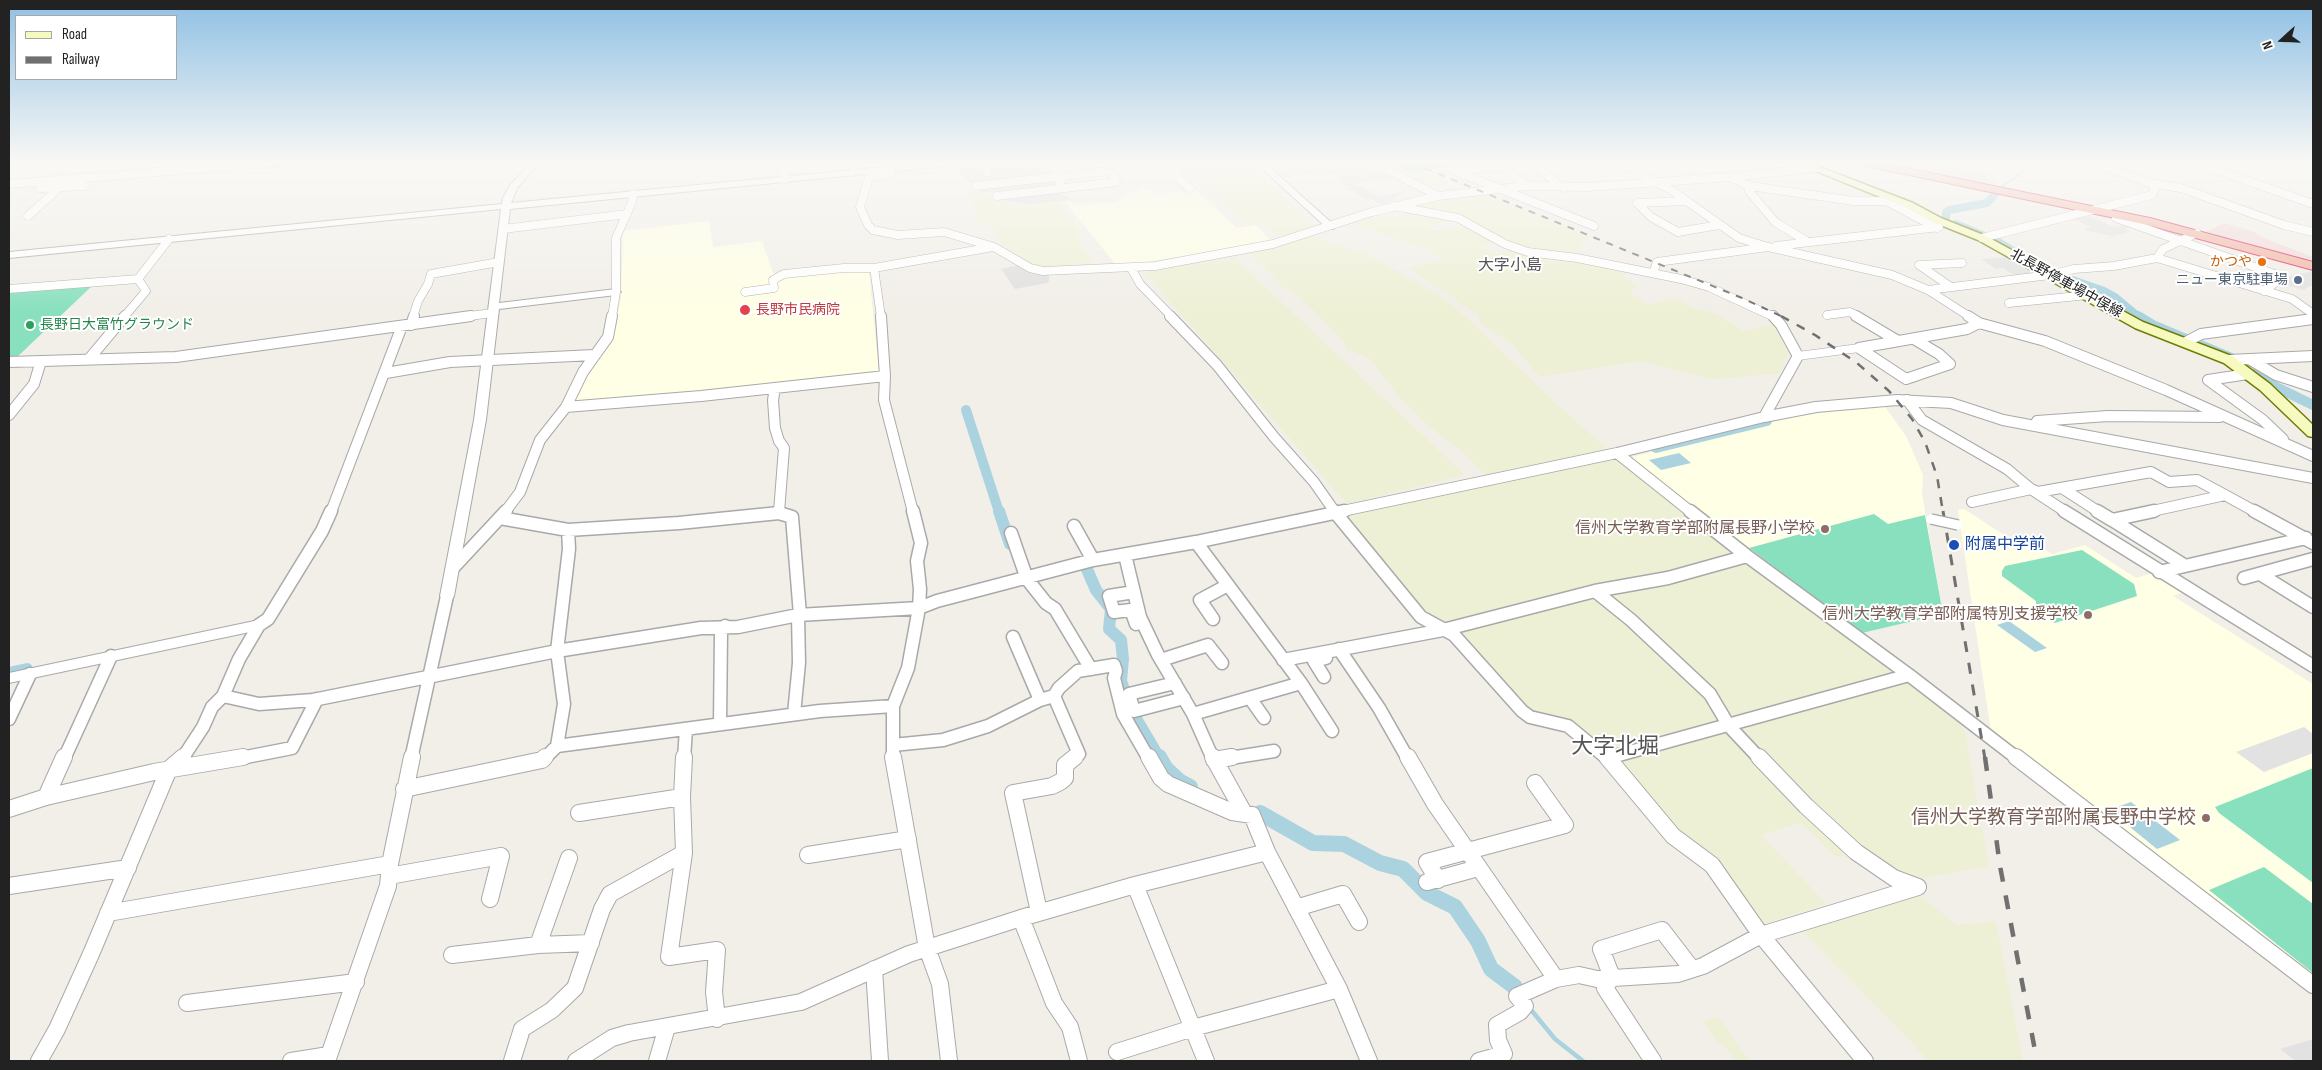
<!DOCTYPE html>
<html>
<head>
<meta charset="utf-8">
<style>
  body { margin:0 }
  #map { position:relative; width:2322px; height:1070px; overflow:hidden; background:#f2efe9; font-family:"Sofia Sans Condensed",sans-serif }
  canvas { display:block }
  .frame { position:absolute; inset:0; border:10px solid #222; pointer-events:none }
  .legend { position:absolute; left:15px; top:15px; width:162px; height:65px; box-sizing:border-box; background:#fff; border:1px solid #a7a7a7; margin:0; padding:6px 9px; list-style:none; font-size:15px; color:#222 }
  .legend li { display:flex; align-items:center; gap:10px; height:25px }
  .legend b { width:25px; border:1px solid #a7a7a7 }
  .north { position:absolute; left:2257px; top:15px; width:50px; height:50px; -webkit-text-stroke:4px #fff; paint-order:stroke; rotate:250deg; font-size:14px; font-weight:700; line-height:20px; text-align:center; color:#222 }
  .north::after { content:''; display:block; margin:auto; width:18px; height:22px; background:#222; clip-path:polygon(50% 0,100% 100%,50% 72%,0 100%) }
</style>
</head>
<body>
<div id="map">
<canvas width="2322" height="1070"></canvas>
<div class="frame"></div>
<ul class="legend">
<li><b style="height:6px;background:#f7fabf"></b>Road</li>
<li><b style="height:6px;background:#707070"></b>Railway</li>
</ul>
<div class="north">N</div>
</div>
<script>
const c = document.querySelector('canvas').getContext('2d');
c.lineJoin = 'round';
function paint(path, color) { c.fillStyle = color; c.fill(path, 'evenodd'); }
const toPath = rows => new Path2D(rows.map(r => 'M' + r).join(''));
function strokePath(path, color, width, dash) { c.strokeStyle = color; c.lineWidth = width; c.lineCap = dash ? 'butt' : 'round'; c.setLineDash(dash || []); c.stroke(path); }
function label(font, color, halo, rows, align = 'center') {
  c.font = font + ' "Sofia Sans Condensed","Noto Sans JP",sans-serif'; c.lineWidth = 4; c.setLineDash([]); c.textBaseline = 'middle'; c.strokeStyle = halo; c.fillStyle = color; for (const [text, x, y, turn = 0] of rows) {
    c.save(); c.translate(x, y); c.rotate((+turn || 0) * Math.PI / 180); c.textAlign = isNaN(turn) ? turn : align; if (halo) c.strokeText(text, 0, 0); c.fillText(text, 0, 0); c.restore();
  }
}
paint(toPath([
  [953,163,1049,163,1064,194,1068,196,1069,200,1029,205,1009,201,990,192,979,192,965,179],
  [1022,264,1049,272,1049,281,1047,283,1015,289,1001,269]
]), '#e0dfdf');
paint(toPath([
  [2224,223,2255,232,2259,236,2313,257,2313,264,2201,234]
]), '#f2dad9');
paint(toPath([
  [1143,188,1158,194,1197,191,1237,228,1256,225,1271,241,1225,250,1117,266,1065,202,1069,201,1075,205,1117,202,1126,194],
  [709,221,713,247,762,241,773,273,784,276,848,269,869,272,879,371,875,374,577,404,573,400,616,322,621,298,623,231],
  [1883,404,1906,436,1923,475,1922,494,1943,614,1862,633,1635,463,1632,457,1797,416],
  [1964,509,2021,546,2034,542,2052,554,2085,545,2136,578,2156,572,2186,591,2173,596,2313,684,2313,982,1991,732,1958,510]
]), '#ffffe5');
paint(toPath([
  [1170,163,1248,163,1316,226,1279,237,1262,223,1246,223],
  [1377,163,1392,163,1406,168,1419,168,1452,182,1436,187,1421,185],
  [971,186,979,193,985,193,1013,204,1028,205,1060,201,1083,235,1076,236,1095,267,1044,268,1035,266,1008,249,1001,244,988,222,978,222,966,187],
  [1478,190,1589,236,1575,255,1553,255,1506,243,1461,218,1400,205],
  [1369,211,1391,219,1408,211,1457,219,1426,226,1435,231,1468,224,1498,241,1480,246,1496,255,1514,249,1637,271,1621,275,1638,286,1630,292,1648,304,1676,298,1692,308,1714,313,1744,331,1777,324,1790,350,1779,374,1711,379,1640,361,1540,377,1511,343,1481,324,1478,315,1408,268,1443,259,1427,248,1405,243,1345,221],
  [1311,236,1369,255,1443,298,1465,316,1558,405,1612,453,1489,477,1485,475,1459,449,1432,429,1396,395,1390,384,1368,358,1347,349,1346,345,1313,310,1293,292,1279,284,1274,277,1247,251,1297,241],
  [1233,256,1465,475,1347,504,1144,272],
  [1618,458,1959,722,1965,732,1989,866,1899,883,1859,851,1836,857,1801,823,1761,835,1827,904,1758,926,1603,749,1528,712,1462,631,1424,611,1345,516],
  [1918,894,1957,925,1996,921,2023,1061,1928,1061,1896,1026,1799,928],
  [1718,1016,1749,1061,1736,1061,1722,1043,1718,1044,1703,1021]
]), '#eef0d5');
paint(toPath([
  [92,286,15,359,9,359,9,291],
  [1874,514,1888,524,1925,515,1943,614,1862,633,1749,548],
  [2082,550,2134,584,2137,596,2055,623,2033,610,2036,605,2036,601,2002,576,2002,571,2005,566],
  [2313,768,2313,883,2219,813,2215,807],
  [2264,867,2313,904,2313,973,2209,890]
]), '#88e0be');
paint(toPath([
  [1266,163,1364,163,1381,175,1388,173,1397,177,1355,184,1357,186,1361,186,1379,197,1406,191,1384,204,1377,203,1370,199,1365,199,1347,188,1351,187,1344,185,1339,181,1342,180,1335,174,1325,172,1284,178,1280,175,1290,173,1281,165,1270,166],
  [1875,163,1931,163,1990,175,1985,178,1998,182,1992,186],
  [2084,214,2115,227,2124,225,2135,226,2125,229,2131,232,2113,236,2083,230,2091,227,2069,217],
  [2012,257,2043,275,2018,278,2003,268,1996,269,1981,259],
  [2313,271,2313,287,2309,286,2304,290,2279,283,2286,277],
  [2304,727,2313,734,2313,753,2264,772,2236,752],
  [2313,1039,2313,1061,2296,1061,2280,1049]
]), '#e2e2e2');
paint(toPath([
  [1679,453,1691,463,1661,470,1649,460],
  [2009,621,2047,648,2035,652,1997,625],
  [2131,802,2180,840,2157,849,2109,810]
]), '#aad3df');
strokePath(toPath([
  [2001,187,2023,172,2018,163]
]), '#aad3df', 2);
strokePath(toPath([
  [1532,1011,1555,1039,1583,1061]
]), '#aad3df', 4.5);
strokePath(toPath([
  [1396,163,1414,168,1448,163],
  [259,165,292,163],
  [1946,220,1946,212,1949,210,1987,203,1996,193],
  [1956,224,1999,242,2024,258],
  [2047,271,2104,291,2115,297,2139,317]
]), '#aad3df', 8);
strokePath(toPath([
  [2138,316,2153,325,2234,359],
  [2255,374,2274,386,2313,405],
  [966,410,999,512],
  [1656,448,1767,421]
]), '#aad3df', 10);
strokePath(toPath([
  [999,511,1010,544],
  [1086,567,1096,590,1111,609,1109,629,1121,640,1123,659,1121,681,1131,710,1160,759],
  [9,673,27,669]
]), '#aad3df', 12);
strokePath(toPath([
  [1159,757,1166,769,1179,781,1190,787],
  [1260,813,1313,843,1344,844,1380,863,1403,869,1427,893,1455,907,1478,941,1491,969,1515,987]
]), '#aad3df', 16);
const pedestrian = toPath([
  [1798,356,1859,348]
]);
const minorFar3 = toPath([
  [782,163,785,179],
  [983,163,987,172],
  [1051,163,1060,183],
  [1163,163,1190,189],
  [1375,163,1438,196],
  [1523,163,1455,171,1594,226],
  [1532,163,1563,188],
  [1621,163,1671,190,1739,238,1768,247,1657,262,1653,273],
  [2095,163,2150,183,2181,188,2284,225,2313,232],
  [2197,163,2313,204],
  [2210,164,2243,163],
  [1500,165,1527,186],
  [890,169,891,174,869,177,860,207,868,225,873,230,898,235,944,232,994,247,1030,268,1043,271,1155,266,1273,244,1372,212,1438,196,1527,186,1588,187,1730,177,1815,168],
  [852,172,855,163],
  [1730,177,1749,186,1854,201,1886,201,1937,228],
  [9,184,269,163],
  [976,186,1108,171,1115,176,1116,182,997,196],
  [1749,186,1749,191,1775,222,1808,242],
  [40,188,84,186],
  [1637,203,1651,217,1678,232,1719,225],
  [1638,203,1686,201],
  [1394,206,1458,218,1505,244,1528,252,1577,258,1681,279,1709,287,1774,317],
  [28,216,59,188],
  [2116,218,2283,277,2264,291],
  [503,229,627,214],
  [1982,238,2152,195,2155,188,2150,183],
  [1776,246,1939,227],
  [1768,247,1892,275,1928,290,1970,317],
  [2157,258,2292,299,2313,314],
  [874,268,993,247],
  [1131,268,1140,284,1172,317],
  [1951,287,1919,265,1962,263],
  [9,289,138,279],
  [1928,290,2050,275,2074,269,2114,266,2157,258,2163,249,2197,233],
  [745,292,774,288,773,280,784,274,844,268,874,268,881,317],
  [2009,303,2088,295],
  [1827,315,1850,312,1859,317],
  [124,317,146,291,138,279,169,239],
  [413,317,418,301,428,284,431,274,499,262],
  [462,317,492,313],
  [612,317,616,292,616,238,632,202,633,194]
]);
const minorFar2 = toPath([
  [1170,316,1217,365,1274,437,1314,482,1335,512],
  [1856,316,1898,341],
  [1968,316,1979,323,2045,341,2166,390,2313,456],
  [411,325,414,316],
  [1914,339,1939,354,1950,364,1906,379,1859,348,1967,329,1979,323],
  [2186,342,2201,334,2313,319],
  [89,359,125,316],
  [2249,359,2276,375,2313,387],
  [2229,360,2313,356],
  [9,362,176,357,471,316],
  [386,373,450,362,594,355],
  [2248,374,2208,380,2263,420,2283,439],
  [885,376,884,400,913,512],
  [775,388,773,400,775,428,779,441,784,448,779,512],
  [1907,400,1922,420,2007,469,2031,489,2066,512],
  [566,407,701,396,885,376,881,316],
  [9,415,34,384,41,361],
  [1764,417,1816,407,1897,400,1951,403,2003,420,2313,478],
  [2037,421,2108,416,2220,417],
  [1617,453,1691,512],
  [2062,488,2099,512],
  [1972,502,2031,489,2038,492,2151,472,2169,482,2197,480,2225,495],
  [331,512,402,326],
  [505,512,520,492,540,440,566,407,583,372,608,337,612,316],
  [1338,512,1617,453,1764,417,1798,356,1781,325,1773,316],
  [2148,512,2225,495,2256,512]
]);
const minorFar1 = toPath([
  [1334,511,1421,617,1454,635,1522,711,1530,717,1568,726,1608,759],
  [1690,511,1747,556,1909,675,2018,759],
  [2064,511,2313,666],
  [2097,511,2112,520,2154,511],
  [2254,511,2313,543],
  [779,513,779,511],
  [500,518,568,530,679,523,779,513,792,517,800,615],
  [2112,520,2184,565],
  [1074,526,1093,560],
  [568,530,569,549,557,651,701,628,738,627,798,615,919,608,937,601,1093,560,1196,542,1344,511],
  [1011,533,1027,579,1046,603,1055,609,1091,669],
  [1125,555,1140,617,1158,655,1193,714,1213,759],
  [452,569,506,511],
  [2159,572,2306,538],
  [2260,574,2313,607],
  [2244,578,2313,559],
  [1595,591,1631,620,1710,694,1729,726,1760,759],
  [1134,592,1109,596,1114,612,1131,610,1136,624],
  [1213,619,1200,600,1228,585],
  [1013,637,1040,700],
  [1339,649,1379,708,1408,759],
  [1161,660,1208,645,1222,663],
  [1283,660,1443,630,1595,591,1668,578,1747,556],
  [1324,677,1314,661,1326,658],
  [1175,683,1129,694,1134,711,1184,698],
  [1301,683,1332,731],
  [223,696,259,704,313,700,557,651,564,704,557,746],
  [1054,696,1079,754,1073,759],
  [1250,698,1264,718],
  [794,714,799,663,798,615],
  [1193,714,1301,683,1196,542],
  [9,719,30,674],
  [720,724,721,632,725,626],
  [893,745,943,740,988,726,1040,700,1054,696,1059,688,1078,671,1114,665,1116,671,1114,678,1123,714,1149,759],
  [1608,758,1909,675],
  [64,759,111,656],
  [182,759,203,727,212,707,223,696,239,659,259,625,268,619,322,531,331,511],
  [236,759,292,748,317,699],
  [411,759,447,596],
  [544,759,557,746,820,711,893,706],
  [684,759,686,729],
  [893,759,893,706,908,668,919,608,920,589,917,561,921,543,913,511],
  [1224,759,1274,751]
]);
const minor = toPath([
  [684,757,682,797,684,853,669,957,717,950,714,992,717,1019],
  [893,757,927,948,940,984,949,1061],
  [1149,757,1161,778,1168,784,1232,812,1252,815,1267,852,1339,989,1369,1061],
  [1213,757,1244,813],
  [1408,757,1435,804,1556,979,1579,975,1597,979,1678,974,1703,966,1761,935,1918,887,1894,878,1856,852,1806,806,1759,757],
  [1607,757,1673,836,1712,865,1761,935,1865,1061],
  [2016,757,2313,985],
  [1608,758,1611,757],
  [1214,760,1232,757],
  [404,789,542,760,545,757],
  [46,797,64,757],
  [9,809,46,797,154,772,243,757],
  [579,813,682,797],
  [808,855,908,839],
  [569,858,538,945,591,943],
  [389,876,501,856,490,899],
  [1438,880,1427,862,1565,825,1535,783],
  [1427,882,1478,868],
  [1135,885,1206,1061],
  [9,886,128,868],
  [1296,908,1343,894,1359,922],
  [1039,912,1013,793,1052,786,1060,782,1065,778,1065,765,1075,757],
  [108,913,390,864],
  [1021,918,1054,1003,1070,1027,1079,1061],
  [452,955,538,945],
  [874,969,880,1061],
  [1612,977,1601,949,1662,930,1692,969],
  [1612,977,1605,988,1653,1061],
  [187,1003,356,982],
  [1117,1052,1193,1028,1339,989],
  [39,1061,57,1029,91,954,169,769,183,757],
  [291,1061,329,1055],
  [327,1061,388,886,390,864,412,757],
  [512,1061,522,1029,552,1010,575,988,602,909,610,894,684,853],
  [576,1061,612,1038,629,1033,801,1002,909,954,1021,918,1135,885,1267,852],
  [657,1061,667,1027],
  [1479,1061,1504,1054,1498,1040,1497,1025,1520,1012,1525,1006,1517,996,1556,979]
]);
const tertiary = toPath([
  [531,163,539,163,517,188,511,203,925,163,951,163,947,166,510,209,499,303,616,289,621,292,616,295,499,309,486,420,454,596,452,599,447,601,442,599,440,596,474,420,501,209,9,258,9,252,502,204,503,198,510,185,531,163],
  [1256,163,1265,163,1334,225,1334,229,1328,229,1256,163],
  [259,620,264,621,267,625,264,629,9,683,9,673,259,620]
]);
const secondary = toPath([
  [1796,163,1809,163,1913,203,1941,218,1986,236,2143,322,2234,357,2270,384,2313,425,2313,437,2308,436,2260,390,2224,363,2135,328,1978,240,1933,222,1905,207,1796,163]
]);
const trunk = toPath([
  [1860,163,1881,163,2150,218,2313,262,2313,270,2148,225,1866,166,1860,163]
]);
strokePath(pedestrian, '#a9a9a9', 9);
strokePath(minorFar3, '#a9a9a9', 9);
strokePath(minorFar2, '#a9a9a9', 12);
strokePath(minorFar1, '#a9a9a9', 15);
strokePath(minor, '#a9a9a9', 18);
strokePath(tertiary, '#a9a9a9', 2);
strokePath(secondary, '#707d05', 3);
strokePath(trunk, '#dc2a67', 2);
strokePath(pedestrian, '#fff', 8);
strokePath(minorFar3, '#fff', 8);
strokePath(minorFar2, '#fff', 10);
strokePath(minorFar1, '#fff', 12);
strokePath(minor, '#fff', 16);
paint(tertiary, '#fff');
paint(secondary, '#f7fabf');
paint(trunk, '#f2b4a3');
strokePath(toPath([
  [1412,163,1742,298,1783,317]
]), '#707070', 2, [7, 7]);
strokePath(toPath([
  [1781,316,1815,335,1857,363,1889,391,1912,419,1925,442,1937,476,1943,512]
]), '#707070', 2.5, [9, 9]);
strokePath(toPath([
  [1943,511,1985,759]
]), '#707070', 3, [11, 11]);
strokePath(toPath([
  [1985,757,2000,866,2037,1061]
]), '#707070', 4.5, [14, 14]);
const pedestrianBridge = toPath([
  [1931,519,1958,525]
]);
strokePath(pedestrianBridge, '#a9a9a9', 12, []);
strokePath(pedestrianBridge, '#fff', 9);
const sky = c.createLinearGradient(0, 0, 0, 312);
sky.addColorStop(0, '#8fc0e4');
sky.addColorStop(0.52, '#f9f8f5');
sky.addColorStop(1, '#f9f8f500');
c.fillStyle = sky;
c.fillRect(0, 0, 2322, 312);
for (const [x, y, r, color] of [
  [2262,262,5,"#e8710a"],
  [2298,280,5,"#5c6f8a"],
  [745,310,6,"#e0444e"],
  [30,325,5,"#2e9e5b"],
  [1825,529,5,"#8d6e63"],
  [1954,545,6,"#1a4fb4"],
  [2088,615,5,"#8d6e63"],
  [2206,818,5,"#8d6e63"]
]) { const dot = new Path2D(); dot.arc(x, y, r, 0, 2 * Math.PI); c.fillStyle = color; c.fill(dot); strokePath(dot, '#fff', 2); }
label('14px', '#c56008', '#fff', [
  ["かつや",2252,262]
], 'right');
label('14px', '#4e5e75', '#fff', [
  ["ニュー東京駐車場",2288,280]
], 'right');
label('14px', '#222', '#fff', [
  ["北長野停車場中俣線",2066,284,29]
]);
label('14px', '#be3a42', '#fff', [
  ["長野市民病院",756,310]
], 'left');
label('14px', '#27864d', '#fff', [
  ["長野日大富竹グラウンド",40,325]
], 'left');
label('16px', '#555', '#fff', [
  ["大字小島",1510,266]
]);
label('16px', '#785e54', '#fff', [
  ["信州大学教育学部附属長野小学校",1815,529],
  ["信州大学教育学部附属特別支援学校",2078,615]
], 'right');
label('16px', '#164399', '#fff', [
  ["附属中学前",1965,545]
], 'left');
label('19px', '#785e54', '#fff', [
  ["信州大学教育学部附属長野中学校",2196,818]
], 'right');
label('22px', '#555', '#fff', [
  ["大字北堀",1615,747]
]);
</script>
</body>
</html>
